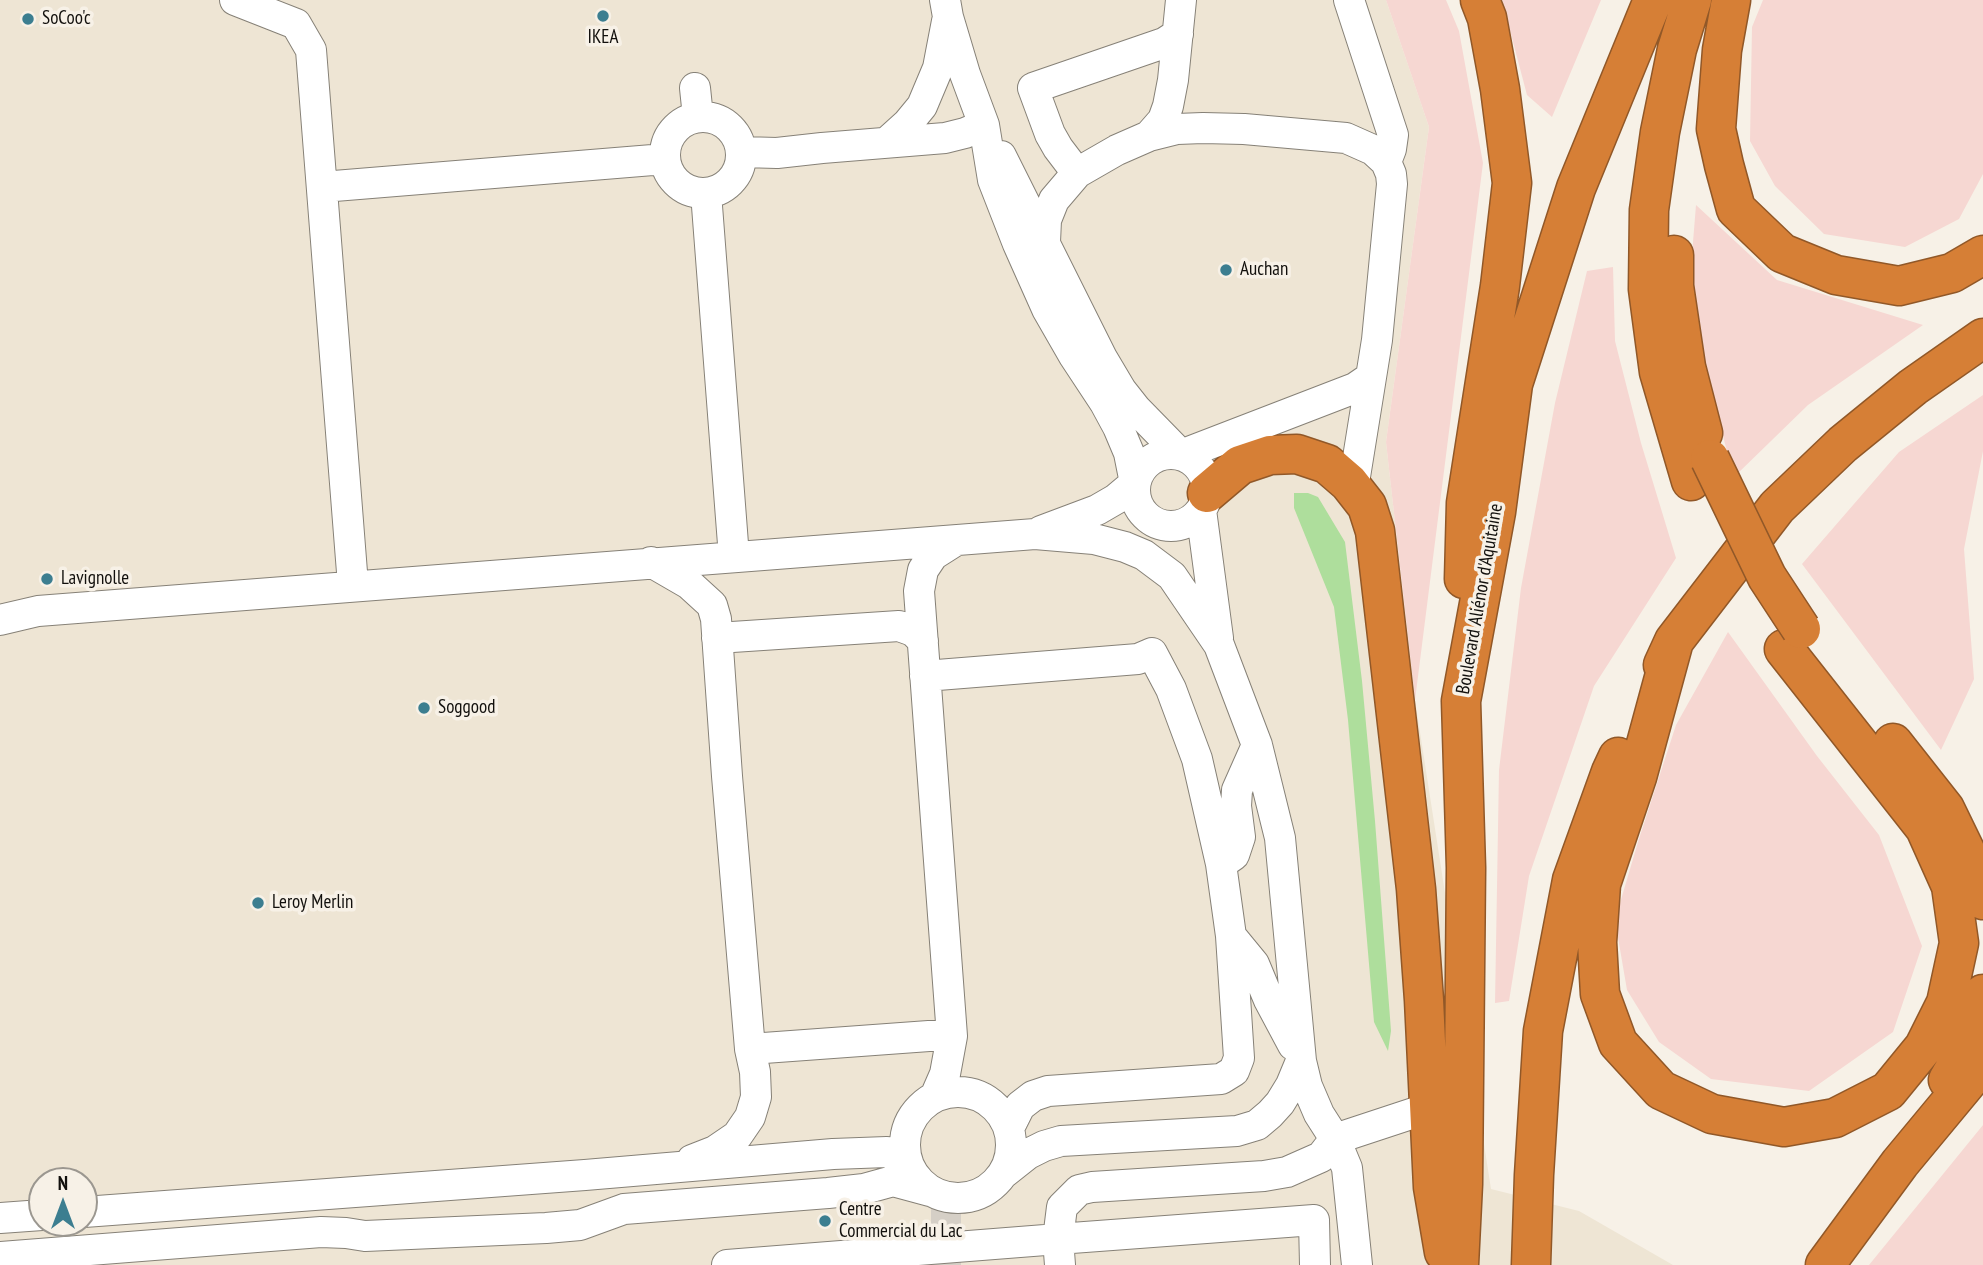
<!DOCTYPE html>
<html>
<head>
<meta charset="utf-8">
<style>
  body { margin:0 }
  #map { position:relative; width:1983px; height:1265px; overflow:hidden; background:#f7f1e7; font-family:"PT Sans Narrow",sans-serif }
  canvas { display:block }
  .north { position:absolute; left:28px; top:1167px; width:70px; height:70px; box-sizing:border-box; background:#f7f1e7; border:2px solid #9b9790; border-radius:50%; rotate:0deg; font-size:19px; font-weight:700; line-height:28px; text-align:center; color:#12100d }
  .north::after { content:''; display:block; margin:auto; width:24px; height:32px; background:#3c7e90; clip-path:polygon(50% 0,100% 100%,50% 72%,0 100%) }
</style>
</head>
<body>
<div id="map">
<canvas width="1983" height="1265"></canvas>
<div class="north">N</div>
</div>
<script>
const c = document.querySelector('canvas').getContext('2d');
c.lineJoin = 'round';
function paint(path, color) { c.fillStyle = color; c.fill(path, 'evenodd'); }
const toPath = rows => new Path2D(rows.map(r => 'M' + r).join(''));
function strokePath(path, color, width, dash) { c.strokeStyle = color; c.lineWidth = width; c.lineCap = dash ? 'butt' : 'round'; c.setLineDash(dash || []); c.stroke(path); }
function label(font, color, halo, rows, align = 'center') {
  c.font = font + ' "PT Sans Narrow",sans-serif'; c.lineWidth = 7; c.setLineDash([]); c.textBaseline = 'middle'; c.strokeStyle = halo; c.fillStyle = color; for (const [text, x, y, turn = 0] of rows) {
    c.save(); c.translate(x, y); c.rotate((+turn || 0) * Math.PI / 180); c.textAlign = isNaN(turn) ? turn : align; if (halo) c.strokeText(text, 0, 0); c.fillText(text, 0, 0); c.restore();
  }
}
paint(toPath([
  [0,0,1386,0,1429,127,1386,442,1415,700,1491,1189,1579,1211,1673,1265,0,1265],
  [42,1181,84,1181,84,1223,42,1223]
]), '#eee5d4');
paint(toPath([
  [1386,0,1446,0,1459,31,1483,163,1415,700,1386,442,1429,127],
  [1502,0,1601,0,1552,117,1527,95],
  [1763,0,1983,0,1983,174,1959,219,1905,247,1824,234,1775,186,1750,141,1752,27],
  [1696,205,1777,280,1923,325,1808,405,1734,477,1704,366,1690,279],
  [1613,267,1615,341,1641,443,1676,558,1594,686,1529,876,1509,1001,1495,1003,1499,770,1521,588,1555,403,1587,271],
  [1983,395,1983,451,1964,549,1974,679,1941,750,1802,564,1899,452],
  [1728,632,1817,756,1879,835,1922,946,1893,1032,1809,1091,1711,1079,1659,1042,1627,990,1615,920,1638,842,1676,725],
  [1983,1125,1983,1265,1869,1265]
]), '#f6d7d2');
paint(toPath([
  [1294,493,1308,493,1318,497,1345,542,1362,681,1375,821,1391,1031,1388,1051,1374,1022,1348,720,1334,607,1294,508]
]), '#aede9c');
strokePath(toPath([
  [946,1197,946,1265]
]), '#d5cfc6', 30, [30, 15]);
const minor = toPath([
  [235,0,296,24,311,50,353,585],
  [945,0,948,17,965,74,984,125,993,180,1018,244,1047,309,1074,356,1105,403,1118,427,1129,453,1135,483,1116,499,1097,510,1041,531],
  [1349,0,1393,135,1391,149,1386,162],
  [695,88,698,117],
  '665 155a38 38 0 1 1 76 0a38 38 0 1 1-76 0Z',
  [1149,136,1163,120,1168,106,1173,80,1181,0],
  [887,142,908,123,922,106,938,68,947,21],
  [742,152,777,153,822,148,945,138,965,133,984,125],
  [1001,156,1102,358,1121,390,1136,409,1181,455,1355,388,1371,377],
  [1077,173,1058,148,1050,134,1033,88,1164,43,1178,34],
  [322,187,665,159],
  [706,193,734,557],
  [1045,242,1046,220,1054,200,1077,173,1117,150,1149,136,1177,129,1203,128,1244,129,1346,138,1373,150,1386,162,1391,174,1392,184,1377,340,1353,489],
  '1135 490a36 36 0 1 1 72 0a36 36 0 1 1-72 0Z',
  [1201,510,1218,638],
  [651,562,689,584,712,605,716,619,727,776,750,1049,755,1072,756,1097,750,1117,737,1136,715,1151,692,1160],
  [0,620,38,611,1035,534,1094,539,1125,547,1144,555,1172,576,1219,645,1257,745,1280,838,1301,1061,1307,1086,1319,1114,1335,1139,1347,1168,1357,1265],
  [717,638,899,626,913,631,923,641],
  [925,676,1138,659,1152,653,1171,689,1197,759,1221,864,1231,936,1239,1058,1234,1071,1221,1079,1048,1091,1033,1096,1020,1106,1009,1128],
  [1221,864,1234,855,1240,837,1236,806,1237,790,1257,745],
  [1231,936,1254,964,1269,1000,1293,1045],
  [750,1049,929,1036,952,1036],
  '905 1145a53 53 0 1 1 106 0a53 53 0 1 1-106 0Z',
  [935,1097,945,1074,952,1036,919,591,923,570,933,555,955,541],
  [1004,1173,1028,1154,1044,1146,1061,1141,1237,1131,1257,1125,1270,1114,1280,1103,1291,1085,1301,1061],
  [84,1212,585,1175,833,1154,887,1152,907,1161],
  [0,1218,42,1215],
  [0,1257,321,1232,346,1233,365,1236,546,1228,580,1225,624,1209,828,1193,864,1189,893,1181,930,1191],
  [727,1265,1058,1239,1062,1207,1079,1190,1092,1187,1264,1176,1287,1172,1321,1157,1335,1139,1429,1108],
  [1060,1265,1058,1239,1314,1220,1315,1265]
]);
const highway = toPath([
  [1731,0,1722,50,1716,129,1724,165,1736,209,1782,253,1836,275,1899,286,1952,273,1983,255],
  [1674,255,1674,286,1686,367,1703,433],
  [1691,481,1659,372,1648,289,1649,210,1660,132,1677,49,1692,0],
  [1207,493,1240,465,1270,455,1297,454,1327,464,1349,483,1367,506,1375,531,1416,889,1424,1000,1433,1187,1444,1252],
  [1464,579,1466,503,1500,286,1512,183,1500,89,1487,18,1480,0],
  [1674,641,1637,777,1601,884,1597,942,1600,994,1618,1043,1661,1090,1712,1114,1784,1127,1835,1118,1888,1091,1924,1047,1946,1003,1959,943,1951,886,1925,828,1784,649],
  [1663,665,1674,641,1777,507,1843,444,1913,387,1983,338],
  [1893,743,1945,809,1980,881,1983,900],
  [1948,1080,1959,1061,1981,1007,1983,994],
  [1459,1265,1463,1184,1466,868,1461,701,1496,512,1513,384,1576,188,1653,0],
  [1531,1265,1534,1175,1543,1031,1572,880,1611,772,1618,757],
  [1825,1265,1900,1163,1978,1069,1983,1057]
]);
strokePath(minor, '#868177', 32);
strokePath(highway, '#915828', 41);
strokePath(minor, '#fff', 30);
strokePath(highway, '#d67f36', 38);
const highwayBridge = toPath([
  [1710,459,1767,577,1801,629]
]);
strokePath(highwayBridge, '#915828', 41, []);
strokePath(highwayBridge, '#d67f36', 38);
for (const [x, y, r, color] of [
  [603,16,7,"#3c7e90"],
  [28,19,7,"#3c7e90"],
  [1226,270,7,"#3c7e90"],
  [47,579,7,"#3c7e90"],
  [424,708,7,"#3c7e90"],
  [258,903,7,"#3c7e90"],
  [825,1221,7,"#3c7e90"]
]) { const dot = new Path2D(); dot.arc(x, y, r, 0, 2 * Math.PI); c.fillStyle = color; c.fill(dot); strokePath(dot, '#f7f1e7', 2.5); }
label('19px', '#12100d', '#f7f1e7', [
  ["SoCoo'c",42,19],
  ["IKEA",603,38,"center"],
  ["Auchan",1240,270],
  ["Lavignolle",61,579],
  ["Soggood",438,708],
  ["Leroy Merlin",272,903],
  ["Centre",839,1210],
  ["Commercial du Lac",839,1232]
], 'left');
label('19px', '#12100d', '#f7f1e7', [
  ["Boulevard Aliénor d'Aquitaine",1480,599,-80]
]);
</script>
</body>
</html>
